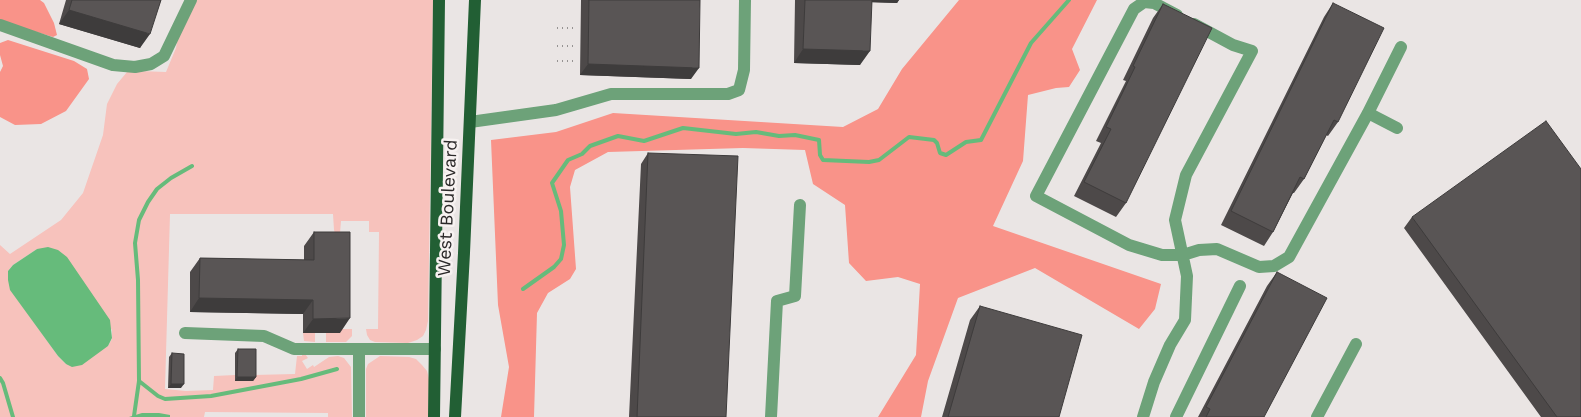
<!DOCTYPE html>
<html>
<head>
<meta charset="utf-8">
<style>
  body { margin:0 }
  canvas { display:block; background:#eae5e4 }
</style>
</head>
<body>
<canvas width="1581" height="417"></canvas>
<script>
const c = document.querySelector('canvas').getContext('2d');
c.lineJoin = 'round';
function paint(path, color) { c.fillStyle = color; c.fill(path, 'evenodd'); }
const toPath = rows => new Path2D(rows.map(r => 'M' + r).join(''));
function strokePath(path, color, width, dash) { c.strokeStyle = color; c.lineWidth = width; c.lineCap = dash ? 'butt' : 'round'; c.setLineDash(dash || []); c.stroke(path); }
function label(font, color, halo, rows, align = 'center') {
  c.font = font + ' "Work Sans",sans-serif'; c.lineWidth = 5; c.setLineDash([]); c.textBaseline = 'middle'; c.strokeStyle = halo; c.fillStyle = color; for (const [text, x, y, turn = 0] of rows) {
    c.save(); c.translate(x, y); c.rotate((+turn || 0) * Math.PI / 180); c.textAlign = isNaN(turn) ? turn : align; if (halo) c.strokeText(text, 0, 0); c.fillText(text, 0, 0); c.restore();
  }
}
paint(toPath([
  [191,0,433,0,428,321,426,330,423,336,417,340,408,343,375,342,370,340,367,335,366,329,378,329,379,232,369,232,369,221,341,221,340,233,335,233,334,230,333,214,170,214,165,389,186,391,213,390,214,376,235,375,235,381,253,375,295,374,297,356,302,356,302,354,305,354,308,358,302,361,307,369,313,365,314,367,329,357,338,356,344,358,351,367,352,417,328,417,328,413,205,412,204,417,0,417,0,245,10,254,61,220,83,193,103,135,107,104,117,84,127,72,139,71,166,72,176,48,181,19],
  [37,249,112,330,112,339,108,346,66,364,58,356,11,290,8,271,13,265],
  [343,311,342,329,352,329,352,336,346,342,326,342,326,333,340,332],
  [303,333,315,333,315,342,304,341],
  [380,356,409,357,416,359,422,365,427,371,429,379,428,417,366,417,366,369,368,364]
]), '#f7c2bc');
paint(toPath([
  [0,0,40,0,44,3,54,23,57,35,53,37,0,21],
  [959,0,1097,0,1072,49,1080,70,1069,87,1056,88,1028,95,1023,161,993,226,1161,284,1155,309,1139,329,1035,268,958,298,928,381,921,417,878,417,916,355,920,284,898,277,866,281,849,263,845,205,813,184,805,150,743,148,608,152,575,170,570,187,576,269,570,279,548,293,537,313,534,417,501,417,509,367,498,305,491,140,556,132,613,113,843,127,878,109,902,69],
  [8,40,74,61,87,69,89,79,66,111,41,124,15,125,0,117,0,72,3,66,0,55,0,43]
]), '#f99389');
paint(toPath([
  [48,247,58,250,67,257,110,320,112,338,108,346,82,365,72,367,66,364,58,356,10,290,8,280,8,271,13,265,37,249],
  [142,413,159,413,170,415,170,417,129,417]
]), '#66bb7b');
strokePath(toPath([
  [523,289,554,267,561,259,564,245,561,211,552,183,568,160,582,154,590,146,618,136,644,141,683,128,736,134,756,132,779,136,795,135,819,140,820,155,823,160,869,162,879,160,909,137,934,140,937,143,940,153,946,155,966,142,981,140,1031,43,1069,0],
  [0,378,3,383,13,417],
  [139,381,158,396,165,399,211,396,301,379,337,369],
  [134,416,139,381,138,280,135,243,139,220,148,202,157,189,171,178,192,166]
]), '#66bb7b', 4);
strokePath(toPath([
  [557,28,575,28],
  [557,46,575,46],
  [557,61,574,61]
]), '#969392', 2, [1, 4]);
strokePath(toPath([
  [1177,15,1154,3,1144,2,1134,9,1036,196,1129,245,1162,255,1183,255,1199,250,1217,249,1259,267,1274,266,1289,257,1368,113,1401,47],
  [0,25,113,65,135,67,151,64,164,56,191,0],
  [1368,113,1397,128],
  [470,122,556,110,611,94,728,94,739,90,744,70,745,0],
  [185,333,264,336,294,349,435,349],
  [359,417,359,349],
  [771,417,777,301,795,296,800,205],
  [1143,417,1154,382,1170,345,1185,320,1187,276,1175,220,1186,175,1252,51,1233,45,1194,24],
  [1176,417,1240,286],
  [1317,417,1356,344]
]), '#6da279', 12);
strokePath(toPath([
  [434,417,439,0],
  [455,417,464,253,475,0]
]), '#225f34', 12);
paint(toPath([
  [66,0,161,0,140,48,59,24],
  [581,0,700,0,691,79,580,75],
  [795,0,899,0,897,3,872,2,860,65,794,63],
  [1333,3,1338,122,1328,136,1326,135,1304,179,1294,193,1293,193,1273,232,1264,246,1221,225,1324,17],
  [1163,4,1126,203,1116,217,1074,196,1101,143,1096,141,1126,81,1123,80,1153,18],
  [648,153,726,417,629,417,641,164],
  [1412,217,1581,417,1541,417,1404,228],
  [314,232,340,333,303,333,303,314,190,312,190,272,200,258,304,260,304,246],
  [1277,272,1264,417,1198,417,1267,286],
  [980,306,1059,417,942,417,970,320],
  [238,349,256,377,253,381,235,381,235,353],
  [172,353,181,388,168,388,169,357]
]), '#4d4949');
paint(toPath([
  [864,0,899,0,897,3,862,2],
  [69,10,150,34,140,48,59,24],
  [803,49,870,51,860,65,794,63],
  [588,64,699,68,691,79,580,75],
  [199,298,313,300,303,314,190,312],
  [350,318,340,333,303,333,313,319],
  [237,377,256,377,253,381,235,381],
  [171,384,184,384,181,388,168,388]
]), '#3e3c3c');
const building = toPath([
  [72,0,161,0,150,34,69,10,72,0],
  [589,0,700,0,699,68,588,64,589,0],
  [805,0,872,0,870,51,803,49,805,0],
  [1333,3,1384,28,1338,122,1334,120,1304,179,1300,177,1273,232,1231,211,1333,3],
  [1163,4,1212,28,1126,203,1084,182,1111,129,1106,127,1135,67,1133,66,1163,4],
  [1546,121,1581,169,1581,417,1557,417,1412,217,1546,121],
  [648,153,738,156,726,417,637,417,648,153],
  [314,232,350,232,350,318,313,319,313,300,199,298,200,258,314,260,314,232],
  [1277,272,1327,298,1264,417,1206,417,1210,409,1206,407,1277,272],
  [980,306,1082,335,1059,417,948,417,980,306],
  [238,349,256,349,256,377,237,377,238,349],
  [172,353,184,354,184,384,171,384,172,353]
]);
paint(building, '#595555');
strokePath(building, '#3e3c3c', 1);
label('18px', '#2b2929', '#f7f2f1', [
  ["West Boulevard",448,208,-87]
]);
</script>
</body>
</html>
